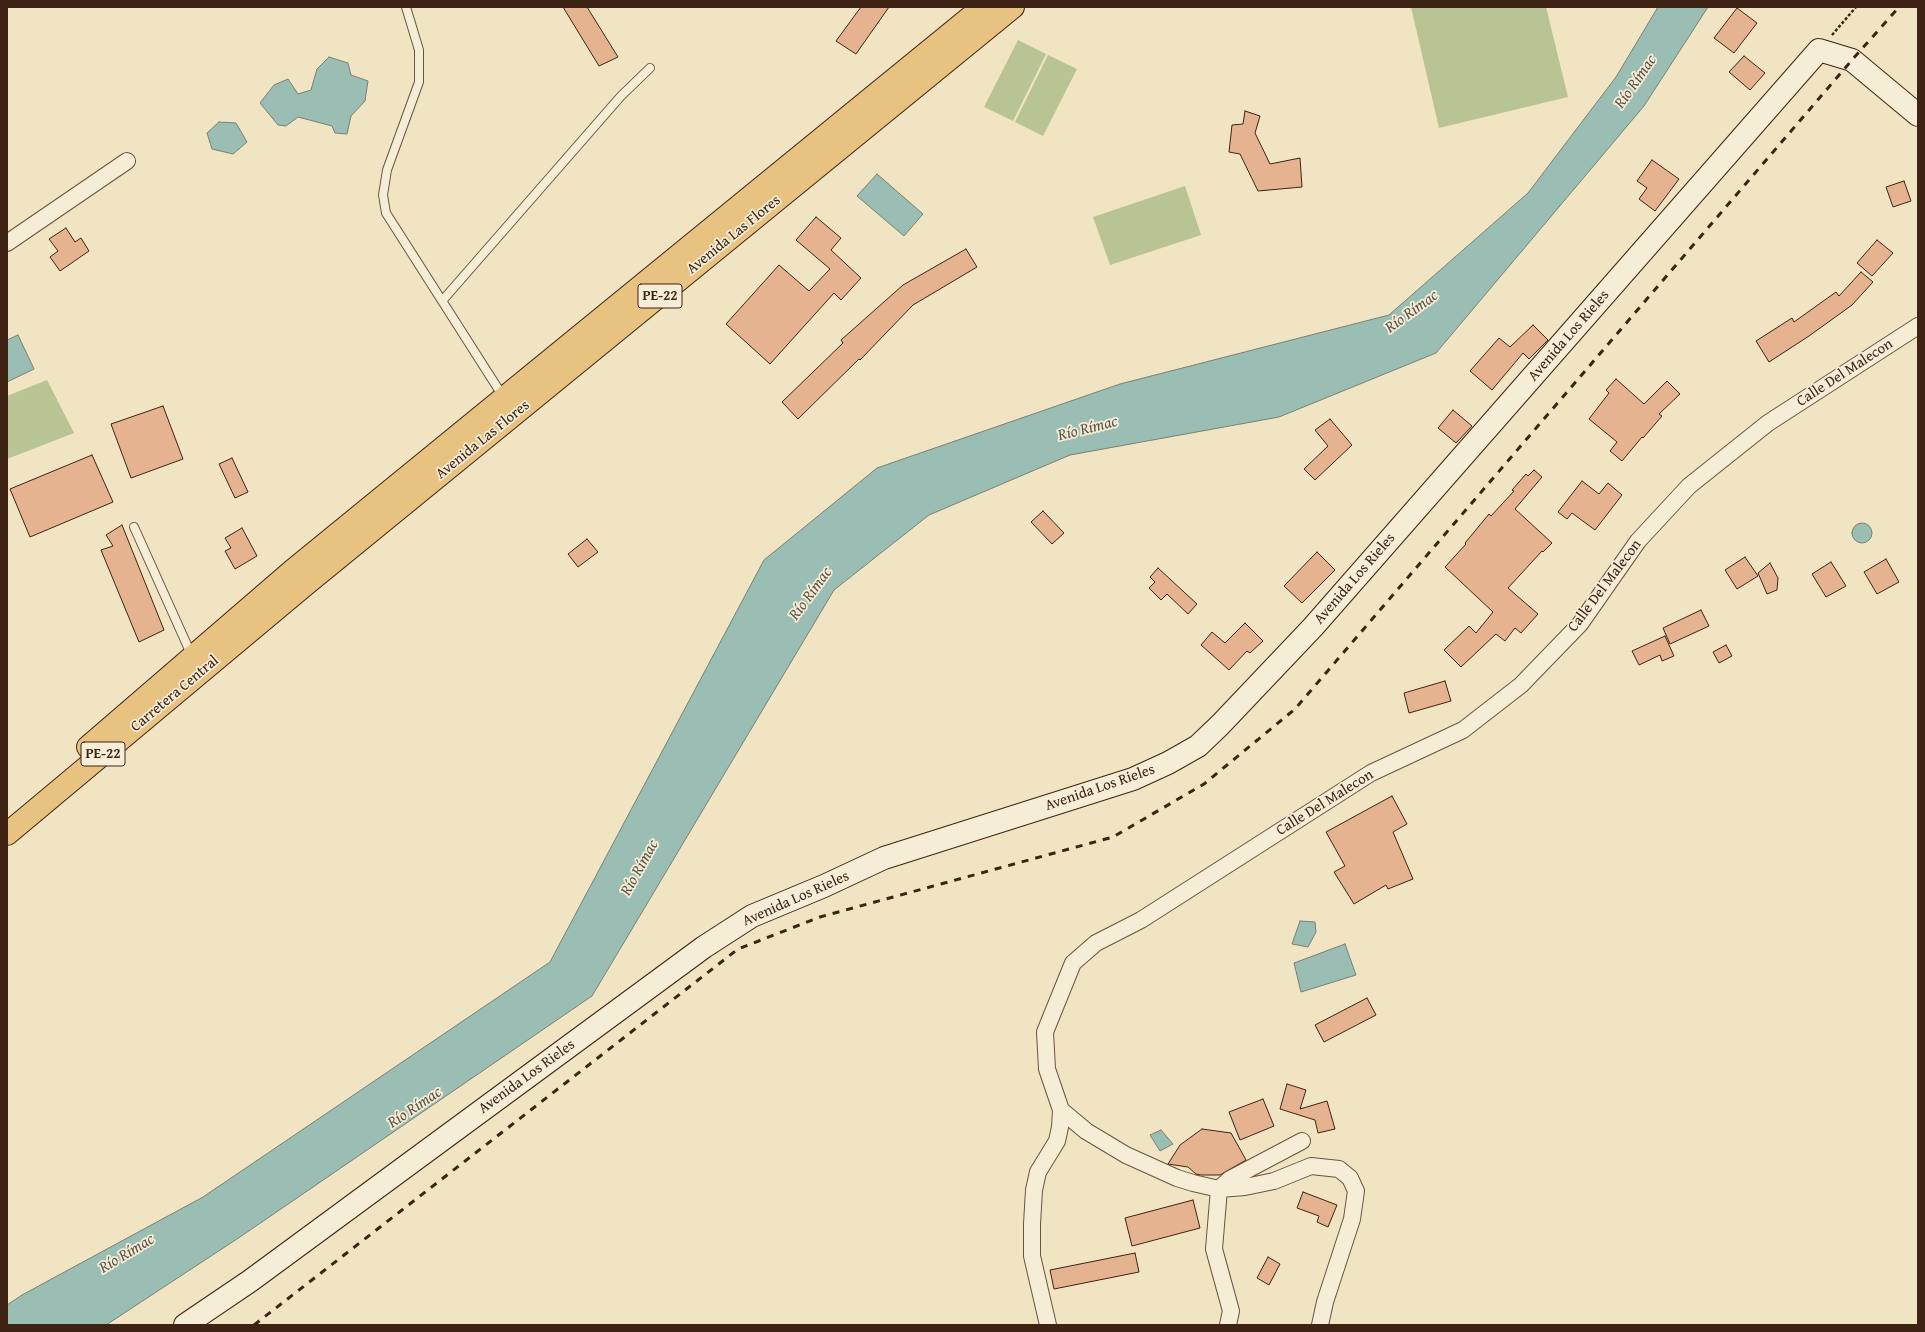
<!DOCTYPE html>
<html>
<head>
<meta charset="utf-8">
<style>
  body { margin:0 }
  #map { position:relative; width:1925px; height:1332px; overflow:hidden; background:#f1e4c2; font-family:"Gentium Book Plus",serif }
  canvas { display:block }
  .frame { position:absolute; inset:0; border:8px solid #3e2314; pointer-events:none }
</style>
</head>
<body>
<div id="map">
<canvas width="1925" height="1332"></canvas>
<div class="frame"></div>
</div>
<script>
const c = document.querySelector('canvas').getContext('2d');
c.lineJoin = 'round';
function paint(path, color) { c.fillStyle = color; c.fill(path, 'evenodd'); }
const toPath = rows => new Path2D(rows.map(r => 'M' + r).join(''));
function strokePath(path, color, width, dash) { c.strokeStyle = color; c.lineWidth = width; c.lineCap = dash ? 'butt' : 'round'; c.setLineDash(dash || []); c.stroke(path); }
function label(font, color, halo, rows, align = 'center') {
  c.font = font + ' "Gentium Book Plus",serif'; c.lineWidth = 3.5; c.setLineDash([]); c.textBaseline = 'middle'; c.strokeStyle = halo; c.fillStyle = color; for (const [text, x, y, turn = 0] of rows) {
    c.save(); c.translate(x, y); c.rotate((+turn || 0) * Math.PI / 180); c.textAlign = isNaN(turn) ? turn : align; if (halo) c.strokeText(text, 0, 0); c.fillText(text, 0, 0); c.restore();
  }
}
paint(toPath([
  [1411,7,1546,7,1568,97,1439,128],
  [1018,40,1046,54,1013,121,984,107],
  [1048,55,1077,69,1043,136,1015,122],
  [1185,186,1201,235,1110,265,1093,217],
  [47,380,74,433,7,459,7,396]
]), '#b9c494');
const water = toPath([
  [1658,7,1708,7,1644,106,1436,353,1279,417,1070,455,929,515,834,590,592,996,240,1237,106,1325,7,1325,7,1305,22,1295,203,1197,550,962,764,560,877,468,1120,384,1389,315,1528,193,1616,77,1658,7],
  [329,57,348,63,351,75,368,81,365,101,351,116,347,134,335,133,332,126,298,117,286,126,278,125,260,103,274,85,288,79,298,94,311,90,317,69,329,57],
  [219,122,236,123,247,142,233,154,212,149,207,133,219,122],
  [877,174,923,214,904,236,857,196,877,174],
  [18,335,34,369,7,382,7,340,18,335],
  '1852 533a10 10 0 1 1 20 0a10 10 0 1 1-20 0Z',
  [1300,921,1315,922,1316,932,1308,947,1292,944,1300,921],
  [1345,944,1356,975,1301,992,1294,963,1345,944],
  [1161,1130,1173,1144,1160,1151,1150,1135,1161,1130]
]);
paint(water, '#9bbeb4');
strokePath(water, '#768074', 1);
const building = toPath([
  [563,7,587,7,618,57,599,66,563,7],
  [861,7,889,7,856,54,836,41,861,7],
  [1737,8,1757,23,1734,53,1714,38,1737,8],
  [1744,56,1765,73,1750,90,1729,72,1744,56],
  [1245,111,1260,116,1255,133,1270,164,1300,158,1302,187,1258,191,1240,154,1229,152,1232,125,1243,124,1245,111],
  [1652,160,1679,179,1655,211,1639,199,1647,188,1637,181,1652,160],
  [1904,181,1911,201,1893,207,1886,187,1904,181],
  [816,217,841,238,831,250,861,278,841,300,834,293,770,364,726,324,779,265,809,291,830,269,796,240,816,217],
  [66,228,75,242,81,238,89,251,60,271,50,257,58,251,49,239,66,228],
  [1877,240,1893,253,1872,276,1857,263,1877,240],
  [966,249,977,267,913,305,860,360,859,359,798,419,782,402,843,343,841,340,903,285,966,249],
  [1861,272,1873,282,1852,305,1809,336,1769,362,1756,341,1792,318,1794,322,1836,292,1839,296,1861,272],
  [1533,325,1548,340,1529,359,1523,353,1492,390,1470,371,1499,338,1510,347,1533,325],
  [1616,379,1644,404,1667,381,1680,394,1659,414,1662,416,1643,438,1642,437,1622,461,1610,451,1617,442,1589,419,1609,393,1606,390,1616,379],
  [163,406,183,459,131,478,111,424,163,406],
  [1453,410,1472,426,1456,443,1438,428,1453,410],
  [1330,419,1352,445,1315,480,1304,469,1328,446,1315,430,1330,419],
  [92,455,113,502,30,537,10,489,92,455],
  [232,458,248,492,235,498,219,464,232,458],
  [1534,470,1542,477,1515,509,1552,543,1543,552,1542,551,1508,588,1538,614,1521,633,1515,628,1505,641,1496,634,1461,667,1444,650,1469,626,1476,633,1493,612,1445,567,1466,544,1465,543,1489,514,1491,516,1514,491,1512,490,1526,474,1528,476,1534,470],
  [1582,481,1599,494,1608,483,1622,495,1595,530,1572,513,1567,519,1558,512,1582,481],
  [1043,511,1064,533,1052,544,1031,522,1043,511],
  [122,525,164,630,139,642,101,550,113,546,106,535,122,525],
  [242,528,257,556,235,569,225,551,231,548,225,538,242,528],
  [587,539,598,552,578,567,568,554,587,539],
  [1317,552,1335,570,1302,603,1284,586,1317,552],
  [1745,557,1758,576,1737,589,1725,570,1745,557],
  [1886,559,1899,582,1877,594,1864,572,1886,559],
  [1831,562,1846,586,1826,597,1812,574,1831,562],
  [1770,563,1778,578,1777,590,1767,594,1758,573,1770,563],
  [1158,568,1197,604,1188,614,1167,594,1161,600,1149,588,1155,582,1150,577,1158,568],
  [1701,610,1709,626,1670,644,1663,628,1701,610],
  [1245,623,1263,641,1250,653,1247,651,1229,670,1201,645,1212,632,1225,643,1245,623],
  [1665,636,1674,656,1662,661,1660,655,1639,665,1632,651,1665,636],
  [1726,645,1732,656,1719,663,1713,652,1726,645],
  [1445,681,1451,701,1409,713,1404,693,1445,681],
  [1392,796,1407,824,1393,832,1413,879,1388,889,1386,885,1354,904,1334,872,1345,866,1326,832,1392,796],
  [1367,998,1376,1015,1324,1042,1315,1025,1367,998],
  [1287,1084,1306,1090,1300,1109,1327,1101,1335,1129,1318,1133,1315,1120,1280,1109,1287,1084],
  [1263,1099,1274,1126,1240,1140,1229,1112,1263,1099],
  [1202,1129,1231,1133,1246,1160,1220,1175,1201,1175,1196,1174,1188,1167,1168,1164,1180,1145,1202,1129],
  [1303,1192,1337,1205,1328,1227,1317,1222,1319,1216,1297,1208,1303,1192],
  [1193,1200,1200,1228,1132,1246,1125,1218,1193,1200],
  [1135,1253,1139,1272,1054,1289,1050,1270,1135,1253],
  [1268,1257,1280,1264,1269,1285,1257,1278,1268,1257]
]);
paint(building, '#e5b390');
strokePath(building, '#3e2314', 1);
const lane = toPath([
  [406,7,419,50,419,82,387,170,383,195,386,213,504,398],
  [442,301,621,96,650,68],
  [134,527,192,656]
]);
const street = toPath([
  [7,243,127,161],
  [1302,1141,1230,1179,1219,1189,1245,1187,1274,1181,1311,1166,1339,1169,1350,1178,1356,1191,1352,1219,1325,1302,1320,1325],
  [1048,1325,1032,1256,1032,1224,1034,1190,1038,1172,1057,1141,1060,1127,1061,1110],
  [1228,1325,1231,1311,1214,1249,1219,1189,1193,1183,1177,1178,1126,1155,1086,1131,1061,1110,1047,1069,1045,1032,1073,963,1096,943,1141,920,1371,773,1463,730,1521,685,1580,624,1638,541,1689,486,1768,423,1918,326]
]);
const secondary = toPath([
  [185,1325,250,1281,704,947,752,916,824,886,884,858,1133,779,1168,763,1198,746,1220,725,1313,627,1819,50,1852,60,1918,115]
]);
const highway = toPath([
  [88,747,292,571,983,7],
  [7,834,306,584,1013,7]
]);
strokePath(lane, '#6b5340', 10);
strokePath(street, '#6b5340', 18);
strokePath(secondary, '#3e2314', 24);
strokePath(highway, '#3e2314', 24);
strokePath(toPath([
  [1832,35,1856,7]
]), '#3e2314', 2.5, [3, 2]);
strokePath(lane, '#f6edd7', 8);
strokePath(street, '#f6edd7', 16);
strokePath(secondary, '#f6edd7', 22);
strokePath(highway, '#e8c281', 22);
strokePath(toPath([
  [254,1325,738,949,820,917,1113,837,1204,784,1295,709,1852,60,1899,7]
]), '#3e2314', 3, [7, 7]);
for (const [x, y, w] of [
  [660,296,44],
  [103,754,44]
]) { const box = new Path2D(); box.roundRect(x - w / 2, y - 12, w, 24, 3); c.fillStyle = '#f6edd7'; c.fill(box); strokePath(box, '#3e2314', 1); }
label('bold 14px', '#3e2314', null, [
  ["PE-22",660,296],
  ["PE-22",103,754]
]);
label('15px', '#3e2314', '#f6edd7', [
  ["Avenida Las Flores",734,235,-39],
  ["Avenida Los Rieles",1569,336,-49],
  ["Calle Del Malecon",1845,373,-33],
  ["Avenida Las Flores",483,440,-39],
  ["Avenida Los Rieles",1355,579,-49],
  ["Calle Del Malecon",1605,586,-53],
  ["Carretera Central",175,694,-40],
  ["Avenida Los Rieles",1100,788,-19],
  ["Calle Del Malecon",1325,803,-32],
  ["Avenida Los Rieles",796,899,-24],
  ["Avenida Los Rieles",527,1077,-36]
]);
label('italic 16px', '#5a5244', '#f6edd7', [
  ["Río Rímac",1636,82,-55],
  ["Río Rímac",1412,312,-36],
  ["Río Rímac",1088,429,-14],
  ["Río Rímac",811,594,-54],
  ["Río Rímac",640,868,-61],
  ["Río Rímac",415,1108,-34],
  ["Río Rímac",127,1254,-31]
]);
</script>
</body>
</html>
